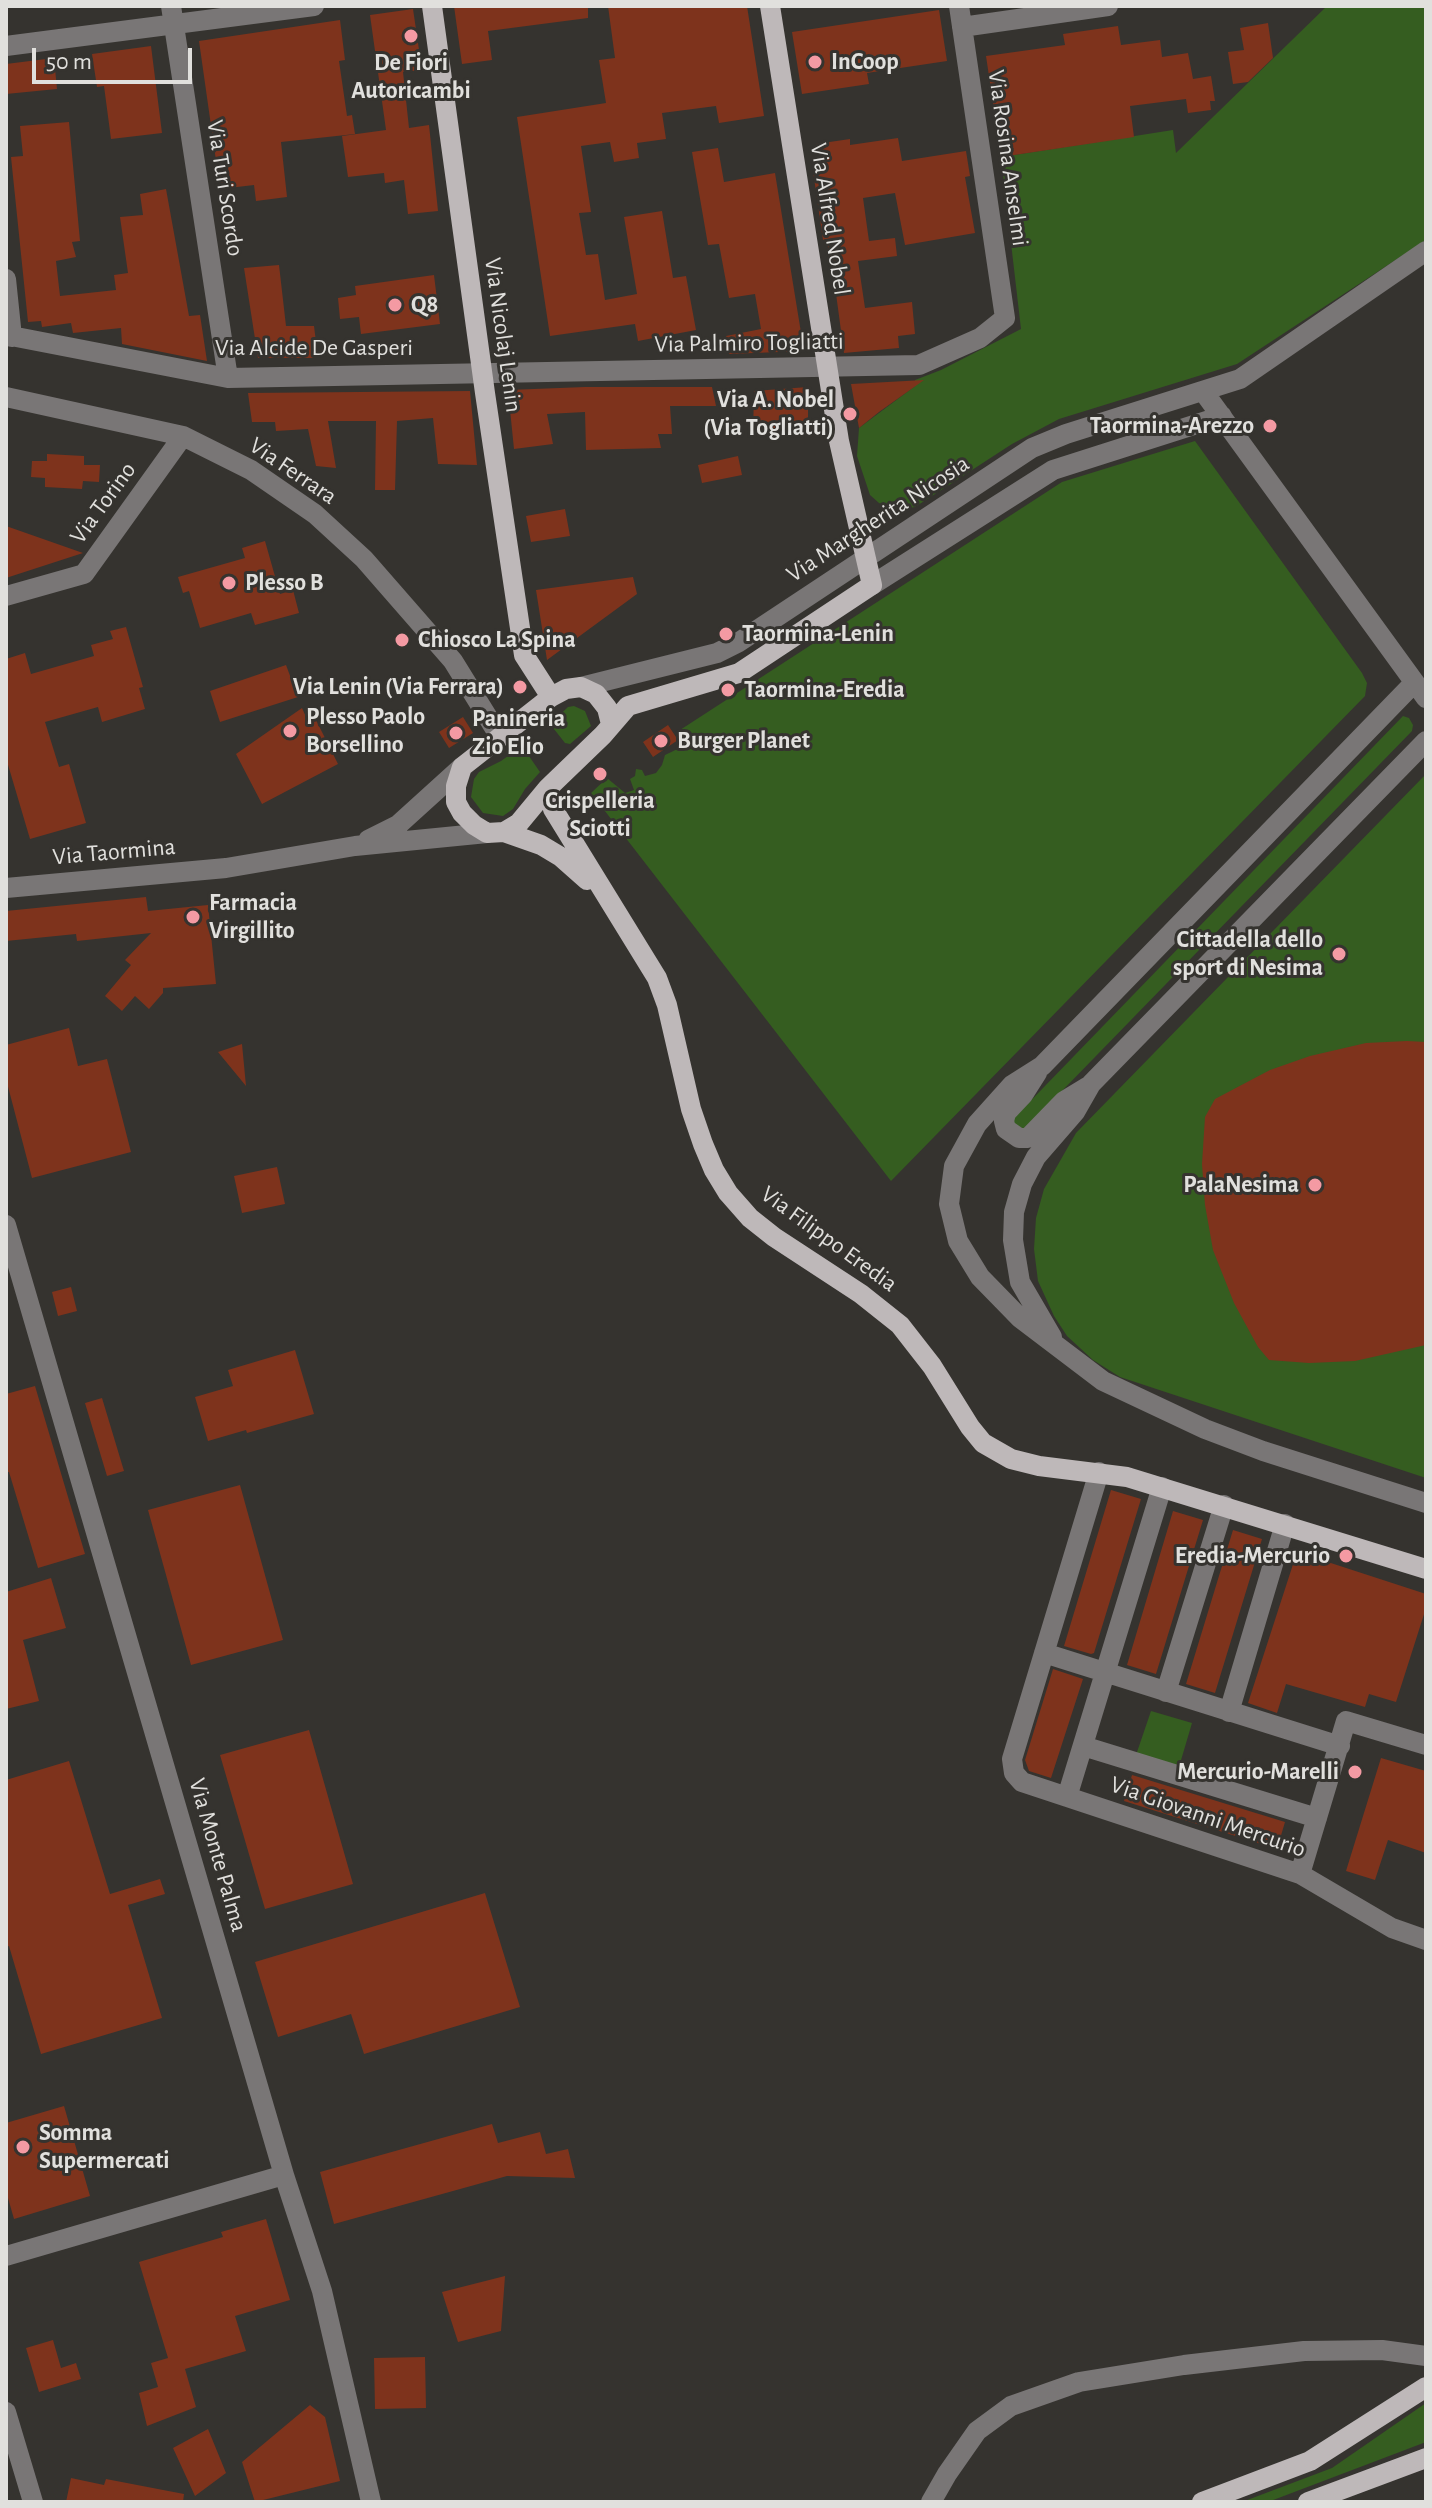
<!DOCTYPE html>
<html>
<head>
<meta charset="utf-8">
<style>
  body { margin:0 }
  #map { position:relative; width:1432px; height:2508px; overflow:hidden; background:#35332f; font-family:"Alegreya Sans",sans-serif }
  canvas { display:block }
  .frame { position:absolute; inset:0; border:8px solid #e1e0dd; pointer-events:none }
  .scale { position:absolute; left:32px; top:48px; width:160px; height:36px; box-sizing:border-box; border:4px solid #e1e0dd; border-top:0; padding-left:10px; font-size:24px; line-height:28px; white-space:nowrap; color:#e1e0dd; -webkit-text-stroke:6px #35332f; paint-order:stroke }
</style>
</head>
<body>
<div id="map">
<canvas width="1432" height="2508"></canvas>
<div class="frame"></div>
<div class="scale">50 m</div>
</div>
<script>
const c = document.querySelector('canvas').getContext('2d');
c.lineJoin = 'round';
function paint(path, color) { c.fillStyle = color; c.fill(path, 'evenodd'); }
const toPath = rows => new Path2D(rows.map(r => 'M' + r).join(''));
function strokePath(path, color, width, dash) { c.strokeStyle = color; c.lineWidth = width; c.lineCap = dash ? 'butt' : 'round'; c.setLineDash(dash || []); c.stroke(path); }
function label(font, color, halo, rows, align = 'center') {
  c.font = font + ' "Alegreya Sans",sans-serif'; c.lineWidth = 6; c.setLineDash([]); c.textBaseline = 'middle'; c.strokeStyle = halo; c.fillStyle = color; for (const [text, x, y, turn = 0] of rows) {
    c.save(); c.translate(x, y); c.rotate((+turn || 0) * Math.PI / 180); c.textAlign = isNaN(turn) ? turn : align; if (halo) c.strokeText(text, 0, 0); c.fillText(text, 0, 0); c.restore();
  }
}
paint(toPath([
  [1327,6,1426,6,1426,240,1237,364,1059,419,1012,444,915,507,899,510,879,503,870,495,857,456,859,428,915,386,915,380,941,370,1021,329,1001,157,1173,130,1176,153],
  [1195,441,1362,673,1367,683,1365,696,891,1181,591,793,607,778,625,793,634,790,630,779,635,776,636,769,642,770,645,776,656,773,662,765,665,755,690,743,692,736,680,730,1062,482],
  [574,706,585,711,591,726,570,744,565,743,550,724,568,707],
  [1403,716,1409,718,1413,725,1412,731,1025,1129,1014,1125,1014,1118],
  [522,746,540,772,525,789,513,809,503,816,483,813,471,797,474,779,479,772,501,761],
  [1426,774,1426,1478,1120,1377,1093,1360,1067,1336,1054,1316,1038,1281,1034,1249,1036,1218,1044,1189,1076,1133],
  [1151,1711,1192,1723,1179,1767,1136,1755],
  [1426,2403,1426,2442,1268,2502,1242,2502,1332,2468]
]), '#355d20');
paint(toPath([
  [454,6,588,6,588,18,488,31,492,60,462,64],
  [608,6,747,6,764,116,719,123,716,106,662,113,666,139,637,143,639,158,614,162,610,142,581,146,591,212,579,213,586,255,598,254,605,300,637,294,624,217,662,211,673,278,686,276,696,330,638,341,635,324,550,336,517,117,606,103,599,60,615,58],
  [413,9,422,70,403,72,409,128,429,125,438,211,408,214,404,180,385,183,384,173,348,177,342,136,386,130,370,15],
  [939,10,947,61,867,73,869,84,802,94,792,32],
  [340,20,345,60,339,61,347,116,352,115,355,134,281,142,287,197,256,201,254,185,220,189,199,41],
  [1268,23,1273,58,1248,82,1233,84,1228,52,1244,50,1240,28],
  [1118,26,1121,45,1160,40,1162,57,1188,53,1193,79,1211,76,1215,101,1210,101,1211,110,1188,113,1186,99,1130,106,1134,137,1001,157,986,56,1065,45,1063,34],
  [151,46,162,133,111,139,104,86,97,87,92,54],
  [54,58,57,89,6,94,6,64],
  [69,122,80,241,72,242,76,257,56,261,60,296,116,290,114,275,128,273,120,217,143,215,140,194,166,189,189,316,200,315,207,361,122,344,121,328,73,333,71,323,42,327,41,321,28,322,11,157,23,156,20,126],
  [898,138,902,161,966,151,970,176,965,177,975,233,905,245,895,193,863,198,869,241,895,238,897,256,858,261,865,308,912,302,915,334,898,336,899,348,844,353,832,264,826,239,823,240,813,171,820,170,816,144,850,139,850,145],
  [718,148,724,182,775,173,804,351,729,354,726,336,761,329,755,294,729,298,719,244,708,245,692,152],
  [279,265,286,326,314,326,318,358,258,358,244,268],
  [434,275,440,324,361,334,359,317,340,319,338,298,356,295,355,286],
  [924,380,879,412,859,428,851,384],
  [585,387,712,387,716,406,670,406,672,434,658,434,661,448,586,450,585,412,547,414,553,444,514,449,508,390],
  [808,387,808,434,753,434,754,391],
  [470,391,477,465,438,464,433,418,397,421,395,490,375,490,376,421,328,421,336,468,316,466,308,429,276,431,275,422,252,422,248,393],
  [47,454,84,456,84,465,100,465,99,482,83,481,82,489,45,487,45,478,31,477,32,461,47,461],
  [738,456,742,475,702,483,698,465],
  [565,509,570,536,531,542,526,516],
  [6,526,83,553,6,578],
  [265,541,280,594,293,590,299,613,255,625,251,613,200,628,189,591,183,593,178,577,245,558,242,548],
  [633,577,637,594,547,660,536,590],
  [126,627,143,687,139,688,145,709,102,722,98,707,45,722,59,767,69,764,86,823,30,839,6,758,6,659,25,653,31,674,94,656,91,645,113,639,110,631],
  [286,665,298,697,220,722,210,691],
  [302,708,306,717,313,714,338,764,262,804,236,754],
  [463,717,473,733,449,748,439,732],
  [668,725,678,740,653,757,643,742],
  [146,897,148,911,208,905,216,984,163,988,163,993,149,1009,135,996,122,1011,105,996,131,965,125,960,151,933,77,941,76,934,6,941,6,911],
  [69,1028,78,1066,107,1059,131,1152,32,1178,6,1079,6,1045],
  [1407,1041,1426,1042,1426,1345,1355,1361,1309,1363,1269,1360,1258,1347,1234,1303,1213,1250,1205,1205,1202,1164,1205,1117,1215,1099,1270,1070,1310,1056,1366,1043],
  [242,1044,246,1086,218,1052],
  [277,1167,285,1204,242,1213,234,1176],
  [71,1287,77,1311,58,1316,52,1292],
  [295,1350,314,1414,247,1433,246,1430,208,1441,195,1397,233,1386,228,1370],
  [35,1386,85,1554,38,1568,9,1472,6,1472,6,1394],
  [102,1398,124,1471,107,1476,85,1403],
  [240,1485,283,1640,191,1665,148,1510],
  [1111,1490,1141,1499,1094,1653,1091,1654,1064,1646],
  [1173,1511,1203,1520,1156,1674,1127,1665],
  [1233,1530,1262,1539,1215,1693,1186,1684],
  [1297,1552,1426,1594,1426,1608,1396,1702,1369,1694,1365,1707,1286,1684,1277,1713,1248,1703],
  [51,1578,66,1628,23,1640,39,1701,6,1709,6,1592],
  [1053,1669,1083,1679,1051,1778,1029,1771,1025,1760],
  [309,1730,353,1884,265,1909,220,1755],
  [1381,1758,1426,1771,1426,1853,1388,1840,1375,1880,1346,1871],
  [69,1761,110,1894,160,1879,165,1894,128,1905,162,2018,41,2054,9,1946,6,1947,6,1780],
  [1132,1775,1285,1822,1277,1849,1124,1801],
  [485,1893,520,2007,364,2054,351,2014,278,2037,255,1962],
  [64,2106,90,2196,14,2219,6,2191,6,2123],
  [492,2124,498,2143,540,2132,546,2154,568,2149,575,2178,507,2176,334,2224,320,2172],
  [266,2219,290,2300,235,2316,246,2351,185,2369,196,2407,147,2426,139,2393,158,2387,151,2363,168,2358,139,2262,223,2237,221,2232],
  [505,2276,501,2331,458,2342,442,2292],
  [53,2340,61,2368,76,2363,81,2379,39,2392,26,2348],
  [425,2357,426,2408,375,2409,374,2358],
  [310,2405,325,2417,340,2481,255,2502,242,2462],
  [208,2429,226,2473,195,2496,173,2448],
  [71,2478,104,2485,106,2479,184,2494,183,2502,66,2502]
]), '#7e331c');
strokePath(toPath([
  [171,6,228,378],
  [962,27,1108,6],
  [6,46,314,6],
  [6,279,12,337],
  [6,335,228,378,919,365,980,338,1005,318,959,6],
  [1203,391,1426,698],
  [6,397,183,436,251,470,315,514,364,559,453,661,500,737],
  [872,585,1053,470,1222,416],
  [6,596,84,574,183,436],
  [1414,683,1042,1066,1012,1085,977,1124,954,1166,949,1204,958,1241,980,1277,1020,1318,1103,1381,1205,1429,1263,1451,1426,1503],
  [581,687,717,653,739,642,1032,448,1066,434,1240,379,1426,251],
  [368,840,398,825,462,767],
  [6,888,226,868,355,846,487,833],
  [1037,1073,1023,1095,1006,1113,1004,1121,1006,1129,1019,1138,1028,1138,1064,1101,1087,1087],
  [6,1225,284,2175,322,2291,371,2502],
  [1052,1337,1020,1282,1013,1240,1014,1212,1022,1184,1036,1157,1075,1112,1091,1084,1426,741],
  [1099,1472,1012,1759,1014,1773,1022,1782,1300,1874,1392,1928,1426,1940],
  [1044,1653,1340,1746],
  [1166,1692,1224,1505],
  [1229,1712,1285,1524],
  [1083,1746,1317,1818],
  [1067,1797,1162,1487],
  [1300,1874,1346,1721,1426,1745],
  [6,2256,284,2175],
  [6,2412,33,2502],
  [931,2502,947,2474,977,2431,1011,2406,1079,2382,1184,2365,1304,2351,1382,2350,1426,2356]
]), '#797676', 20);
strokePath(toPath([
  [432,6,485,393,524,655,551,697],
  [548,788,553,809,657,978,667,1005,691,1109,703,1144,714,1170,728,1193,750,1218,774,1237,861,1294,900,1325,932,1366,970,1427,983,1443,1011,1459,1039,1466,1127,1477,1426,1569],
  [504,832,519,823,548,788,603,735,628,706,739,673,872,585,839,441,770,6],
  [587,880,561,857,541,845,504,832,487,833,474,825,462,813,456,802,456,786,462,767,551,697,566,689,581,687,596,694,607,708,611,724],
  [1202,2502,1310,2461,1426,2387],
  [1308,2502,1426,2458]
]), '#beb8b9', 20);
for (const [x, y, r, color] of [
  [411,36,8,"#f49aa3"],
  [815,62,8,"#f49aa3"],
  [395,305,8,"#f49aa3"],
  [850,414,8,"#f49aa3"],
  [1270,426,8,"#f49aa3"],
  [229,583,8,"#f49aa3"],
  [726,634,8,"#f49aa3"],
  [402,640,8,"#f49aa3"],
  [520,687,8,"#f49aa3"],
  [728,690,8,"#f49aa3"],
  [290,731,8,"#f49aa3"],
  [456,733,8,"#f49aa3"],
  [661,741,8,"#f49aa3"],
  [600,774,8,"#f49aa3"],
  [193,917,8,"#f49aa3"],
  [1339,954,8,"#f49aa3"],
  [1315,1185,8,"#f49aa3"],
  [1346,1556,8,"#f49aa3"],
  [1355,1772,8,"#f49aa3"],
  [23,2147,8,"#f49aa3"]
]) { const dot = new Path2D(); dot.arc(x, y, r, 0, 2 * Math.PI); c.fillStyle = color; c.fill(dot); strokePath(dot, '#35332f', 3); }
label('bold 24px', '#e1e0dd', '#35332f', [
  ["InCoop",831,62],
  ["De Fiori",411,63,"center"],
  ["Autoricambi",411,91,"center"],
  ["Q8",411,305],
  ["Via A. Nobel",834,400,"right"],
  ["(Via Togliatti)",834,428,"right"],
  ["Taormina-Arezzo",1254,426,"right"],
  ["Plesso B",245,583],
  ["Taormina-Lenin",742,634],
  ["Chiosco La Spina",418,640],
  ["Via Lenin (Via Ferrara)",504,687,"right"],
  ["Taormina-Eredia",744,690],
  ["Plesso Paolo",306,717],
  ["Borsellino",306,745],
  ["Panineria",472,719],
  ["Zio Elio",472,747],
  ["Burger Planet",677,741],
  ["Crispelleria",600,801,"center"],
  ["Sciotti",600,829,"center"],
  ["Farmacia",209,903],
  ["Virgillito",209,931],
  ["Cittadella dello",1323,940,"right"],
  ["sport di Nesima",1323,968,"right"],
  ["PalaNesima",1299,1185,"right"],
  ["Eredia-Mercurio",1330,1556,"right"],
  ["Mercurio-Marelli",1339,1772,"right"],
  ["Somma",39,2133],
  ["Supermercati",39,2161]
], 'left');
label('24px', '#e1e0dd', '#35332f', [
  ["Via Rosina Anselmi",1008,158,82],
  ["Via Turi Scordo",225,188,81],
  ["Via Alfred Nobel",830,219,81],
  ["Via Nicolaj Lenin",503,335,82],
  ["Via Palmiro Togliatti",749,343,-1],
  ["Via Alcide De Gasperi",314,348],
  ["Via Ferrara",293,471,34],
  ["Via Torino",103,503,-54],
  ["Via Margherita Nicosia",878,519,-33],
  ["Via Taormina",114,852,-5],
  ["Via Filippo Eredia",829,1239,36],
  ["Via Giovanni Mercurio",1208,1817,19],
  ["Via Monte Palma",218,1855,74]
]);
</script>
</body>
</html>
